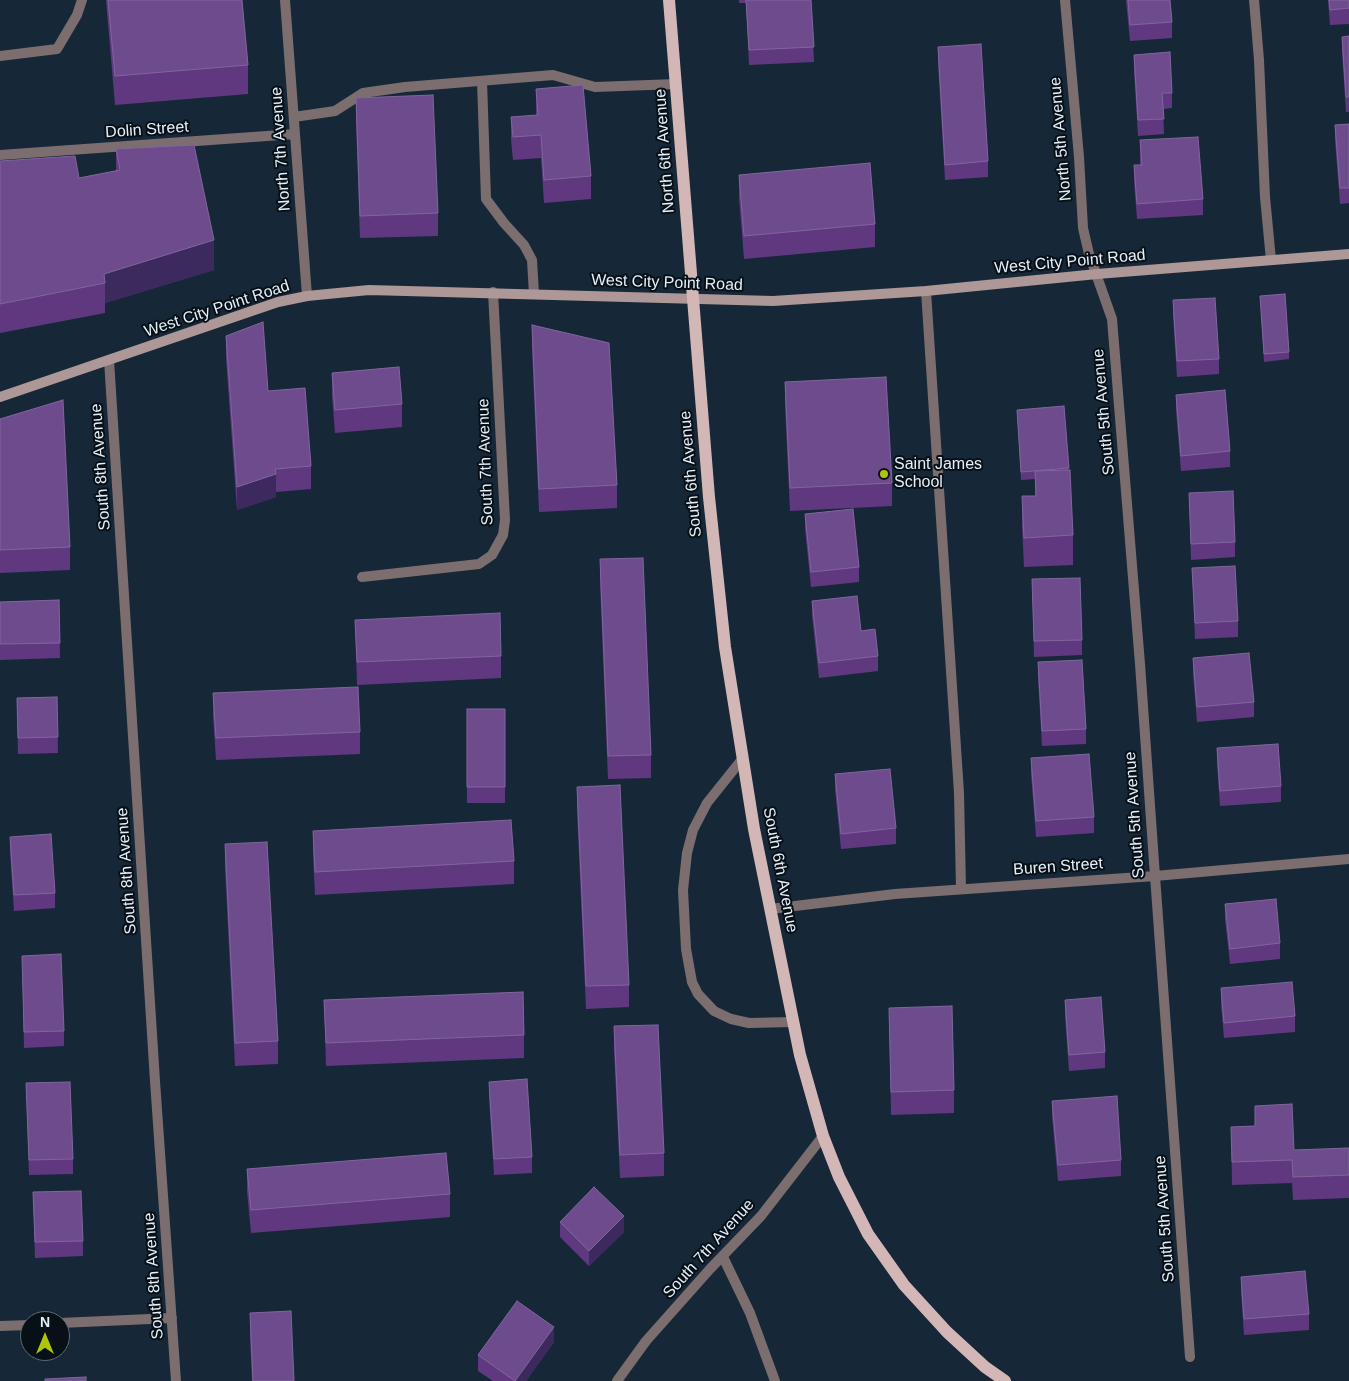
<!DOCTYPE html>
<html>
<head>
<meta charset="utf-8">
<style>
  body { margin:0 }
  #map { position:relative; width:1349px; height:1381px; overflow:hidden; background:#162838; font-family:Helvetica,sans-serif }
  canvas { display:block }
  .north { position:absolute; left:20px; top:1311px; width:50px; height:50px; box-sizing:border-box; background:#081017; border:1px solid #606972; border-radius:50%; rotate:0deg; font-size:14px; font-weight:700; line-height:20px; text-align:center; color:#e4effa }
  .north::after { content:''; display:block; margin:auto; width:18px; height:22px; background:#aec60a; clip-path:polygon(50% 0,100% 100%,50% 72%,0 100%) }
</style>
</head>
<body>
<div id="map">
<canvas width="1349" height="1381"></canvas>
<div class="north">N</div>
</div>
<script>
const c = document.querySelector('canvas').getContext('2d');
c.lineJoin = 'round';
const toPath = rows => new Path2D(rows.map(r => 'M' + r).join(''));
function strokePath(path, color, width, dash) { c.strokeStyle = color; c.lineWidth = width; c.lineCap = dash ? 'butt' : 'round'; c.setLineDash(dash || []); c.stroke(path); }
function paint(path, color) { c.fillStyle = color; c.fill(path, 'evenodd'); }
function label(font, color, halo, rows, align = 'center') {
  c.font = font + ' Helvetica,sans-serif'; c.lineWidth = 4; c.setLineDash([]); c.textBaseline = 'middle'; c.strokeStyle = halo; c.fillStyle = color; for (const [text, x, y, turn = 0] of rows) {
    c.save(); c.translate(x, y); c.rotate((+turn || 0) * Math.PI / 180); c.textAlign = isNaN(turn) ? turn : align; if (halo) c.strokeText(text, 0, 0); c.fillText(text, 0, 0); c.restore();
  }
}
strokePath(toPath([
  [1254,0,1259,60,1265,197,1271,260],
  [0,56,57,49,77,15,82,0],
  [482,81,486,199,504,223,524,245,532,260,534,294],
  [294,117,335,111,363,93,405,87,553,75,595,87,676,84],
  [926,291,959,793,961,889],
  [743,758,707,803,693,830,687,853,683,890,686,949,692,982,698,994,714,1011,731,1019,749,1023,793,1022],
  [723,1257,750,1313,775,1381]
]), '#7c6e6e', 10);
strokePath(toPath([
  [285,0,307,296],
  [1065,0,1079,157,1083,228,1089,254,1112,319,1140,664,1155,876,1190,1357],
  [0,155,295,134],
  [109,360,155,1081,176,1381],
  [362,577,479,564,492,555,503,535,505,520,493,292],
  [770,909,895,894,1155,876,1349,859],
  [60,1323,172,1318],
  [0,1326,30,1325],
  [617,1381,646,1341,710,1269,761,1216,823,1136]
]), '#7c6e6e', 10);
strokePath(toPath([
  [0,397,278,302,307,296,369,290,773,301,926,291,1097,274,1349,254]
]), '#ad9797', 10);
strokePath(toPath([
  [669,0,709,497,725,647,754,829,800,1055,823,1136,839,1177,868,1234,904,1285,947,1332,985,1367,1005,1381]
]), '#d3b7b6', 12);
paint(toPath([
  [106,0,242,0,248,65,248,94,115,105],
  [739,0,811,0,814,62,749,65,746,3,739,3],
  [1126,0,1170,0,1172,22,1172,38,1130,41],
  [1328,0,1349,0,1349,24,1330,25],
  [1349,36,1349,112,1346,112,1342,52,1342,37],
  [938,47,988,161,988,177,945,180,938,63],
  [1134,55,1172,93,1172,108,1163,109,1164,134,1138,136,1134,70],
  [536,89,591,176,591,199,544,203,541,158,513,160,511,140,511,117,536,115],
  [356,98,438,213,438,236,360,238,356,120],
  [1349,124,1349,203,1340,204,1335,140,1335,125],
  [1140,140,1203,199,1203,215,1137,219,1134,181,1134,165,1140,165],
  [116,149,214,270,105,303,105,313,0,333,0,161,79,178,116,171],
  [739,175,875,224,875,247,744,259,739,198],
  [1260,296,1289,352,1289,359,1264,362],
  [1173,300,1219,359,1219,374,1177,377,1173,316],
  [532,325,617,485,617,508,539,512,532,348],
  [226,336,268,391,311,466,311,489,276,492,276,497,237,510,226,358],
  [332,373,402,404,402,427,335,433,332,396],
  [785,382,892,483,892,506,790,511,785,405],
  [1176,395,1230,451,1230,467,1181,471,1176,410],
  [1064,406,1073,535,1073,565,1024,567,1022,526,1022,496,1035,496,1035,479,1021,480,1017,410],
  [0,419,70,547,70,570,0,573],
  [1189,493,1235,542,1235,557,1191,560],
  [805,514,859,567,859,582,811,587,805,529],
  [600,559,651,755,651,778,608,779,600,582],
  [1192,568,1238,621,1238,637,1195,639],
  [1032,579,1082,640,1082,655,1034,657],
  [59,600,60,658,0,660,0,602],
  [812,601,878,656,878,671,819,678,812,616],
  [355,620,501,656,501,678,357,685],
  [1193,658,1254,702,1254,717,1197,722,1193,674],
  [1038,662,1086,729,1086,744,1042,746,1038,677],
  [213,693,360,732,360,754,216,760,213,716],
  [57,697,58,753,18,754,17,698],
  [467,709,505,709,505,803,467,803],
  [1217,748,1281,786,1281,802,1220,806,1217,764],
  [1031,758,1094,817,1094,833,1036,837,1031,774],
  [835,774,896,828,896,844,841,849,835,789],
  [577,787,629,985,629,1007,586,1009,577,810],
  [313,831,514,861,514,884,315,895,313,854],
  [10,837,55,893,55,908,14,911,10,852],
  [225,844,278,1041,278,1064,235,1066,225,867],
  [1225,904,1280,943,1280,959,1230,964,1225,919],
  [22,956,64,1031,64,1046,24,1048],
  [1221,988,1295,1016,1295,1032,1224,1038,1221,1004],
  [324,1000,524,1035,524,1058,326,1066],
  [1065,1000,1105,1052,1105,1068,1069,1071,1065,1016],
  [889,1008,954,1090,954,1113,891,1115],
  [614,1026,664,1153,664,1176,620,1178,614,1049],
  [489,1082,532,1157,532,1173,494,1175,489,1097],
  [26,1083,73,1159,73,1174,29,1175],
  [1052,1101,1121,1160,1121,1176,1058,1181,1052,1116],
  [1255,1106,1294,1150,1349,1148,1349,1198,1293,1200,1292,1183,1232,1185,1231,1127,1255,1126],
  [247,1169,450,1194,450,1217,251,1233,247,1191],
  [33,1192,83,1241,83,1256,35,1258],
  [560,1222,624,1232,589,1266,560,1237],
  [1241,1277,1309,1314,1309,1330,1244,1335,1241,1292],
  [250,1313,294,1381,252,1381,250,1336],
  [554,1342,526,1381,493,1381,478,1371,478,1355]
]), '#603880');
paint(toPath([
  [214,240,214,270,105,303,105,283,104,274],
  [276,474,276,497,237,510,237,487],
  [624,1216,624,1232,589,1266,589,1251],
  [554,1327,554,1342,526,1381,515,1381]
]), '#3c295e');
const building = toPath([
  [108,0,242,0,248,65,115,76,108,0],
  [746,0,811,0,814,47,749,50,746,0],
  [1128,0,1170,0,1172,22,1130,25,1128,0],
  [1329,0,1349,0,1349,8,1330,10,1329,0],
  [1349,36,1349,97,1346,97,1342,37,1349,36],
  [981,44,988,161,945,165,938,47,981,44],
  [1170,52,1172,93,1162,93,1164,119,1138,120,1134,55,1170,52],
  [583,85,591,176,544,180,541,135,513,137,511,117,538,115,536,89,583,85],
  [433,95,438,213,360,216,356,98,433,95],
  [1349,124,1349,188,1340,188,1335,125,1349,124],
  [1198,137,1203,199,1137,204,1134,165,1142,165,1140,140,1198,137],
  [194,145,214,240,104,274,105,283,0,304,0,161,75,156,79,178,120,170,116,149,194,145],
  [870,163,875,224,744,236,739,175,870,163],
  [1285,294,1289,352,1264,354,1260,296,1285,294],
  [1215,298,1219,359,1177,361,1173,300,1215,298],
  [263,322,268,391,305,388,311,466,275,469,276,474,237,487,226,336,263,322],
  [532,325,609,343,617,485,539,489,532,325],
  [399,367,402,404,335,410,332,373,399,367],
  [886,377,892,483,790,488,785,382,886,377],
  [1225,390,1230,451,1181,456,1176,395,1225,390],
  [63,400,70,547,0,550,0,419,63,400],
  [1064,406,1069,468,1021,472,1017,410,1064,406],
  [1070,470,1073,535,1024,538,1022,496,1036,496,1035,471,1070,470],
  [1233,491,1235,542,1191,544,1189,493,1233,491],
  [853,509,859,567,811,572,805,514,853,509],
  [643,558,651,755,608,756,600,559,643,558],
  [1235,566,1238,621,1195,623,1192,568,1235,566],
  [1080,578,1082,640,1034,641,1032,579,1080,578],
  [857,596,861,631,875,629,878,656,819,663,812,601,857,596],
  [59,600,60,643,0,644,0,602,59,600],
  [500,613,501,656,357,662,355,620,500,613],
  [1249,653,1254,702,1197,707,1193,658,1249,653],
  [1082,660,1086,729,1042,731,1038,662,1082,660],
  [358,687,360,732,216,738,213,693,358,687],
  [57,697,58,737,18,738,17,698,57,697],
  [467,709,505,709,505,787,467,787,467,709],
  [1278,744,1281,786,1220,791,1217,748,1278,744],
  [1089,754,1094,817,1036,821,1031,758,1089,754],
  [890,769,896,828,841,834,835,774,890,769],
  [620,785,629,985,586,986,577,787,620,785],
  [511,820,514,861,315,872,313,831,511,820],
  [51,834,55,893,14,895,10,837,51,834],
  [267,842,278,1041,235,1043,225,844,267,842],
  [1276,899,1280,943,1230,949,1225,904,1276,899],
  [61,954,64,1031,24,1032,22,956,61,954],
  [1292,982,1295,1016,1224,1023,1221,988,1292,982],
  [523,992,524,1035,326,1043,324,1000,523,992],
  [1101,997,1105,1052,1069,1055,1065,1000,1101,997],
  [952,1006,954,1090,891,1092,889,1008,952,1006],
  [658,1025,664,1153,620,1155,614,1026,658,1025],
  [527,1079,532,1157,494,1159,489,1082,527,1079],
  [70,1082,73,1159,29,1160,26,1083,70,1082],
  [1117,1096,1121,1160,1058,1165,1052,1101,1117,1096],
  [1292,1104,1294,1150,1349,1148,1349,1175,1293,1177,1292,1160,1232,1162,1231,1127,1255,1126,1255,1106,1292,1104],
  [446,1153,450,1194,251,1210,247,1169,446,1153],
  [594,1187,624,1216,589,1251,560,1222,594,1187],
  [81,1191,83,1241,35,1242,33,1192,81,1191],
  [1305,1271,1309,1314,1244,1319,1241,1277,1305,1271],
  [517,1301,554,1327,515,1381,478,1355,517,1301],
  [291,1311,294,1381,253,1381,250,1313,291,1311],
  [86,1377,86,1381,45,1381,45,1379,86,1377]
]);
paint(building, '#6e4b8d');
strokePath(building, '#81659e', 1);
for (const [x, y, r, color] of [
  [884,474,5,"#aec60a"]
]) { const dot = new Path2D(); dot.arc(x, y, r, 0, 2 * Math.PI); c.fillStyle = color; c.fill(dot); strokePath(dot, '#081017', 2); }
label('16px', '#e4effa', '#081017', [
  ["Dolin Street",147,130,-4],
  ["North 5th Avenue",1061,139,-95],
  ["North 7th Avenue",281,149,-94],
  ["North 6th Avenue",665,151,-94],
  ["West City Point Road",1070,262,-5],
  ["West City Point Road",667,283,2],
  ["West City Point Road",217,309,-18],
  ["South 5th Avenue",1104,412,-95],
  ["South 7th Avenue",486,462,-92],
  ["South 8th Avenue",101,467,-94],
  ["South 6th Avenue",691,474,-95],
  ["South 5th Avenue",1135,815,-94],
  ["Buren Street",1058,867,-4],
  ["South 6th Avenue",780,870,79],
  ["South 8th Avenue",127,871,-94],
  ["South 5th Avenue",1165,1219,-94],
  ["South 7th Avenue",709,1249,-48],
  ["South 8th Avenue",154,1276,-94]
]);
label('16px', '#e4effa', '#081017', [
  ["Saint James",894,465],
  ["School",894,483]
], 'left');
</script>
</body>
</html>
